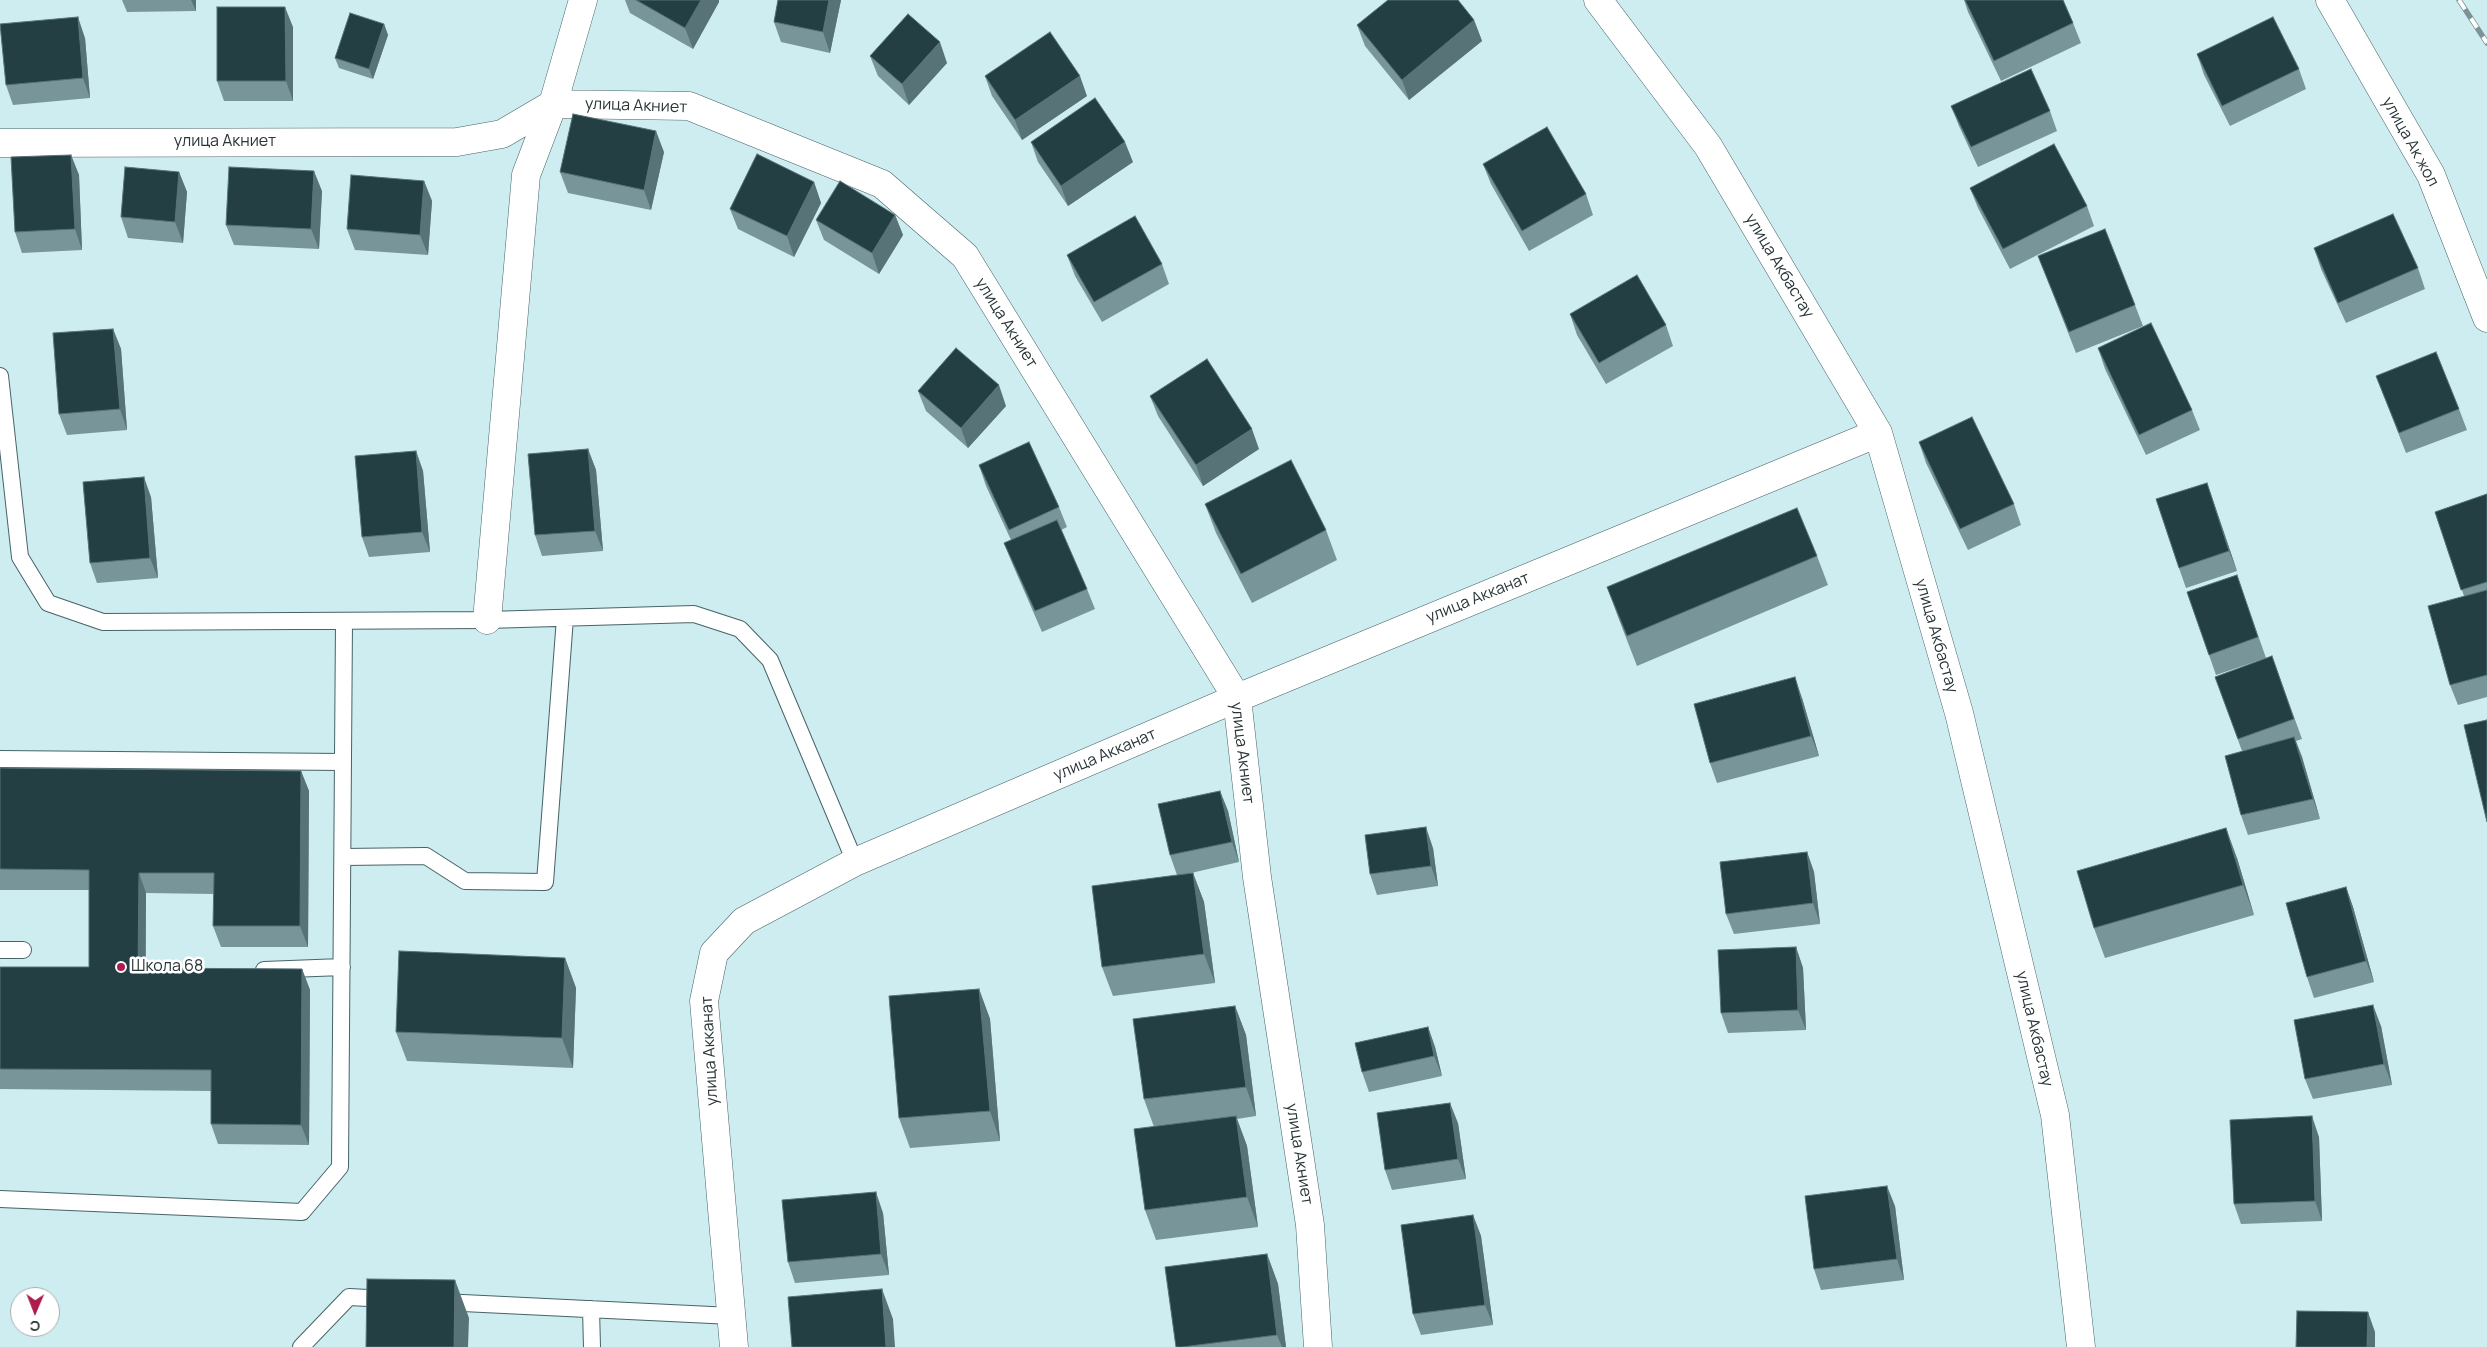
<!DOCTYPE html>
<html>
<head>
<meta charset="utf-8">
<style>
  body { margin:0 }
  #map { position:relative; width:2487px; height:1347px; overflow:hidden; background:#cdedf1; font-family:Manrope,sans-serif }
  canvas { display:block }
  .north { position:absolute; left:10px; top:1287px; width:50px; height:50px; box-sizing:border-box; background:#fff; border:1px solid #a9aeaf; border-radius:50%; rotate:181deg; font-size:14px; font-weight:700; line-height:20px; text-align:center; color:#283536 }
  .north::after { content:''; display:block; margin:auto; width:18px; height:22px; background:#ae1c4d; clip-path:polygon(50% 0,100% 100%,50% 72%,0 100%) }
</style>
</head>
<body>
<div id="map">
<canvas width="2487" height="1347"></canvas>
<div class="north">С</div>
</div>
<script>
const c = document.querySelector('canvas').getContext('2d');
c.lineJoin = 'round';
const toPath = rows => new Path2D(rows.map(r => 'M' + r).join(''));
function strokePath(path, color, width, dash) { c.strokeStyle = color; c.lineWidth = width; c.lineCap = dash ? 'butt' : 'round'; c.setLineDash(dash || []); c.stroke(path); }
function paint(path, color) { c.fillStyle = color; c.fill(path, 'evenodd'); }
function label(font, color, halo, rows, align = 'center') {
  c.font = font + ' Manrope,sans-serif'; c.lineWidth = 5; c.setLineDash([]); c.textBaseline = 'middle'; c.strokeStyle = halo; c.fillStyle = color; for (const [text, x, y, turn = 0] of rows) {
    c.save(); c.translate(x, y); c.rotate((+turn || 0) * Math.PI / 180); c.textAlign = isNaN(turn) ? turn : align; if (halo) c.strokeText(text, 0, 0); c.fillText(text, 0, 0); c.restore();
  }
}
const lane = toPath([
  [0,376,20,557,48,603,103,622,487,620,694,614,740,629,770,660,855,862],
  [0,759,343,762],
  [343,857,426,856,465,881,545,882,565,618],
  [0,950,23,950],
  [264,970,342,967],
  [0,1199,302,1212,340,1167,344,621],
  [442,1302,732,1316],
  [591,1309,592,1347],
  [301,1347,349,1297,387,1299]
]);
const street = toPath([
  [1598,0,1708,146,1878,433,1959,713,2055,1115,2081,1347],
  [2330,0,2431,175,2487,318],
  [0,143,457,142,502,134,553,104,689,106,882,184,965,256,1237,698,1257,877,1310,1225,1318,1347],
  [487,620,526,175,553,104,583,0],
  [734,1347,704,1001,714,953,744,921,855,862,1237,698,1878,433]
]);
strokePath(lane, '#476367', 18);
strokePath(street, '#476367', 29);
strokePath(lane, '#fff', 16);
strokePath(street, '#fff', 28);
const rail = toPath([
  [2459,0,2487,43]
]);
strokePath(rail, '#7c9295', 5.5);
strokePath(rail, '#fff', 4, [11]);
paint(toPath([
  [122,0,196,0,196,11,127,12],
  [625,0,719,0,719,2,693,49,630,13],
  [778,0,841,0,830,53,781,42,774,22],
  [1964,0,2063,0,2073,23,2081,43,2001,81,1968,12],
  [1474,20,1482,41,1409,100,1365,46,1357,25],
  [384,24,388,35,373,79,339,68,335,58],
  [293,27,293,101,224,101,217,81],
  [85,38,90,98,13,105,6,85],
  [2197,54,2299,69,2306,89,2230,126,2204,75],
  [870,56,947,63,909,105,878,76],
  [985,76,1087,96,1022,140,992,96],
  [1951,106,2050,111,2057,131,1978,167,1959,126],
  [1031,142,1133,162,1068,206,1038,162],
  [664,152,651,210,568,193,560,172],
  [71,155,79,175,82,250,22,253,15,232],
  [1483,164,1586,194,1593,215,1529,251,1491,184],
  [179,172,187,192,183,243,128,238,121,217],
  [424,181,432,201,428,255,355,250,347,229],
  [814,182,821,203,794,257,738,229,730,209],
  [1970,188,2087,206,2094,226,2010,269,1978,208],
  [322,191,319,249,234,245,226,225],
  [895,215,903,235,879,274,824,240,816,220],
  [2314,248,2418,268,2425,289,2346,323,2321,269],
  [1067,255,1162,264,1169,284,1102,322,1075,276],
  [2038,256,2135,305,2143,326,2076,353],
  [1570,314,1666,325,1673,346,1606,384,1577,335],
  [113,329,121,349,127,430,67,435,59,414],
  [2098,348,2192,410,2200,430,2146,455,2105,369],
  [2376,376,2459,409,2467,430,2406,453],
  [918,391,1006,406,968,448,926,411],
  [1150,396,1259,449,1203,486,1158,416],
  [1919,442,2014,504,2021,525,1968,550,1926,463],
  [588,449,596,470,603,551,542,556,535,535],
  [416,451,423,471,430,552,369,557,362,537],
  [979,465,1059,507,1067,527,1061,530,1087,589,1095,609,1042,632,1012,563,1004,543,1011,540,986,486],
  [2207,483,2237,571,2186,588,2179,568],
  [2487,494,2487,697,2458,705,2450,685,2464,596,2435,512],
  [151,497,158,578,97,583,90,563],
  [1205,504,1326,530,1337,560,1252,603,1216,533],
  [1817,556,1828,585,1637,666,1618,617,1607,587],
  [2237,575,2266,658,2216,675,2187,592],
  [2272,656,2302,739,2296,741,2302,757,2320,819,2248,835,2241,815,2242,751,2215,677],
  [1802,698,1819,756,1717,783,1710,763],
  [0,768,301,771,309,791,308,947,221,947,213,926,214,894,146,893,146,968,302,969,310,990,309,1145,218,1144,211,1124,211,1091,0,1089,0,967,89,967,89,890,0,890],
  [1220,791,1228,811,1239,862,1191,873,1193,873,1204,902,1215,983,1113,996,1102,967,1177,875,1170,855],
  [1433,848,1438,886,1377,895,1370,874],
  [1807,852,1814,872,1820,924,1734,934,1726,914],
  [2237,858,2254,915,2105,958,2094,928],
  [2346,887,2353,907,2374,982,2314,998,2307,977],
  [1796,947,1803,968,1806,1030,1728,1033,1721,1013],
  [565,958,576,988,573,1068,407,1061,396,1032],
  [979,989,990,1019,1000,1141,910,1148,899,1118],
  [1235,1006,1246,1035,1256,1116,1237,1119,1247,1146,1258,1227,1156,1240,1145,1210,1154,1127,1144,1099],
  [2381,1026,2392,1085,2313,1099,2305,1079],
  [1428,1027,1435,1047,1442,1076,1369,1092,1362,1072],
  [1458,1123,1466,1179,1392,1190,1385,1170],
  [2319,1137,2322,1221,2241,1224,2234,1204],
  [1895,1206,1904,1280,1821,1290,1814,1269],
  [883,1213,889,1275,795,1283,788,1262],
  [1473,1215,1481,1236,1493,1325,1421,1335,1413,1314],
  [1267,1254,1278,1284,1286,1347,1176,1347]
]), '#78969a');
paint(toPath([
  [191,0,196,0,196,11],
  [701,0,719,0,719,2,693,49,685,28],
  [829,0,841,0,830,53,823,32],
  [285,7,293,27,293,101,286,81],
  [78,17,85,38,90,98,83,78],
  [1474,20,1482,41,1409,100,1402,80],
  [384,24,388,35,373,79,369,69],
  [940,42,947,63,909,105,902,84],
  [1080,76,1087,96,1022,140,1015,120],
  [656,131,664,152,651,210,644,190],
  [1125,142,1133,162,1068,206,1061,186],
  [71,155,79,175,82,250,75,229],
  [314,171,322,191,319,249,311,229],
  [179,172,187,192,183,243,175,222],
  [424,181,432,201,428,255,420,235],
  [814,182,821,203,794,257,787,236],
  [895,215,903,235,879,274,872,253],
  [113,329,121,349,127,430,120,409],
  [999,385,1006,406,968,448,961,428],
  [1252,429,1259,449,1203,486,1196,465],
  [588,449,596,470,603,551,595,531],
  [416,451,423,471,430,552,422,532],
  [144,477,151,497,158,578,150,558],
  [2207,483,2214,503,2237,571,2229,551],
  [1795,677,1802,698,1819,756,1811,736],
  [2294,737,2302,757,2320,819,2313,799],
  [301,771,309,791,308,947,300,926],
  [1220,791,1228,811,1239,862,1232,842],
  [1426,827,1433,848,1438,886,1431,866],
  [2226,828,2237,858,2254,915,2243,885],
  [1807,852,1814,872,1820,924,1813,903],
  [139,873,146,893,145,988,138,968],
  [1193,873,1204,902,1215,983,1204,954],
  [2346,887,2353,907,2374,982,2366,961],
  [1796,947,1803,968,1806,1030,1798,1010],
  [565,958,576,988,573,1068,562,1038],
  [302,969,310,990,309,1145,301,1125],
  [979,989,990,1019,1000,1141,990,1111],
  [2373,1005,2381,1026,2392,1085,2384,1064],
  [1235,1006,1246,1035,1256,1116,1246,1087],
  [1428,1027,1435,1047,1442,1076,1434,1056],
  [1450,1103,1458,1123,1466,1179,1458,1159],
  [1236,1116,1247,1146,1258,1227,1247,1197],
  [2312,1116,2319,1137,2322,1221,2315,1201],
  [1887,1186,1895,1206,1904,1280,1897,1259],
  [876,1192,883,1213,889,1275,881,1254],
  [1473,1215,1481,1236,1493,1325,1485,1305],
  [1267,1254,1278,1284,1286,1347,1282,1347,1277,1335],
  [455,1280,469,1318,468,1347,454,1347],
  [882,1289,893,1319,895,1347,886,1347],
  [2368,1312,2375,1332,2375,1347,2367,1347]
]), '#577377');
const building = toPath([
  [636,0,701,0,685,28,636,0],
  [778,0,829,0,823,32,774,22,778,0],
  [1388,0,1458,0,1474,20,1402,80,1357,25,1388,0],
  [1965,0,2063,0,2073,23,1994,61,1965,0],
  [217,7,285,7,286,81,217,81,217,7],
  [350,13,384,24,369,69,335,58,350,13],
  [908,14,940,42,902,84,870,56,908,14],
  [78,17,83,78,6,85,0,24,78,17],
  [2273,17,2299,69,2222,106,2197,54,2273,17],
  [1050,32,1080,76,1015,120,985,76,1050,32],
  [2031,69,2050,111,1971,147,1951,106,2031,69],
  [1095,98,1125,142,1061,186,1031,142,1095,98],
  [573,114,656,131,644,190,560,172,573,114],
  [1547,127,1586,194,1522,231,1483,164,1547,127],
  [2054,144,2087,206,2003,249,1970,188,2054,144],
  [757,154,814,182,787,236,730,209,757,154],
  [71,155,75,229,15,232,11,157,71,155],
  [125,167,179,172,175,222,121,217,125,167],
  [229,167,314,171,311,229,226,225,229,167],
  [351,175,424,181,420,235,347,229,351,175],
  [840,181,895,215,872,253,816,220,840,181],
  [2393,214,2418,268,2338,303,2314,248,2393,214],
  [1135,216,1162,264,1094,302,1067,255,1135,216],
  [2105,229,2135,305,2069,332,2038,256,2105,229],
  [1637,275,1666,325,1599,363,1570,314,1637,275],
  [2151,323,2192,410,2139,435,2098,348,2151,323],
  [113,329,120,409,59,414,53,333,113,329],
  [956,348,999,385,961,428,918,391,956,348],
  [2436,352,2459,409,2399,433,2376,376,2436,352],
  [1207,359,1252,429,1196,465,1150,396,1207,359],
  [1972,417,2014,504,1960,529,1919,442,1972,417],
  [1029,442,1059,507,1009,530,979,465,1029,442],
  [588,449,595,531,535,535,528,454,588,449],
  [416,451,422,532,362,537,355,456,416,451],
  [1291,460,1326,530,1241,574,1205,504,1291,460],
  [144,477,150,558,90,563,83,482,144,477],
  [2207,483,2229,551,2179,568,2156,499,2207,483],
  [2487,494,2487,582,2461,590,2435,512,2487,494],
  [1797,508,1817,556,1627,636,1607,587,1797,508],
  [1057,520,1087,589,1035,611,1004,543,1057,520],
  [2237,575,2258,637,2209,655,2187,592,2237,575],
  [2487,590,2487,675,2450,685,2428,606,2487,590],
  [2272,656,2294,719,2238,739,2215,677,2272,656],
  [1795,677,1811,736,1710,763,1694,704,1795,677],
  [2487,720,2487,822,2464,725,2487,720],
  [2294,737,2313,799,2241,815,2225,756,2294,737],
  [0,768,301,771,300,926,213,926,214,873,139,873,138,968,302,969,301,1125,211,1124,211,1070,0,1069,0,967,89,967,89,870,0,869,0,768],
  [1220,791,1232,842,1170,855,1158,804,1220,791],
  [1426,827,1431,866,1370,874,1365,835,1426,827],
  [2226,828,2243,885,2094,928,2077,871,2226,828],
  [1807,852,1813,903,1726,914,1720,862,1807,852],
  [1193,873,1204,954,1102,967,1092,886,1193,873],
  [2346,887,2366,961,2307,977,2286,903,2346,887],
  [1796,947,1798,1010,1721,1013,1718,950,1796,947],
  [399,951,565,958,562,1038,396,1032,399,951],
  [979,989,990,1111,899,1118,889,996,979,989],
  [2373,1005,2384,1064,2305,1079,2294,1020,2373,1005],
  [1235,1006,1246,1087,1144,1099,1133,1019,1235,1006],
  [1428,1027,1434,1056,1362,1072,1355,1043,1428,1027],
  [1450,1103,1458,1159,1385,1170,1377,1113,1450,1103],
  [1236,1116,1247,1197,1145,1210,1134,1129,1236,1116],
  [2312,1116,2315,1201,2234,1204,2230,1120,2312,1116],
  [1887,1186,1897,1259,1814,1269,1805,1196,1887,1186],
  [876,1192,881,1254,788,1262,782,1200,876,1192],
  [1473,1215,1485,1305,1413,1314,1401,1225,1473,1215],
  [1267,1254,1277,1335,1182,1347,1176,1347,1165,1267,1267,1254],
  [367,1279,455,1280,454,1347,366,1347,367,1279],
  [882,1289,886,1347,792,1347,788,1297,882,1289],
  [2297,1311,2368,1312,2367,1347,2296,1347,2297,1311]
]);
paint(building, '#243f43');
strokePath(building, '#577377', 1);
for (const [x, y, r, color] of [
  [121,967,5,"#ae1c4d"]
]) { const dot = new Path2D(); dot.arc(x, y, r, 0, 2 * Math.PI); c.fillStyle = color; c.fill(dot); strokePath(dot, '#fff', 2); }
label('16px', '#283536', '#fff', [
  ["улица Акниет",636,106,2],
  ["улица Акниет",225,142],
  ["улица Ак жол",2410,142,61],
  ["улица Акбастау",1779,266,59],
  ["улица Акниет",1006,323,58],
  ["улица Акканат",1478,598,-22],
  ["улица Акбастау",1936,636,74],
  ["улица Акниет",1242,753,83],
  ["улица Акканат",1105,755,-23],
  ["улица Акбастау",2034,1029,77],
  ["улица Акканат",710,1051,-93],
  ["улица Акниет",1299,1154,81]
]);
label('16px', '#283536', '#fff', [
  ["Школа 68",131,967]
], 'left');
</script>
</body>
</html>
